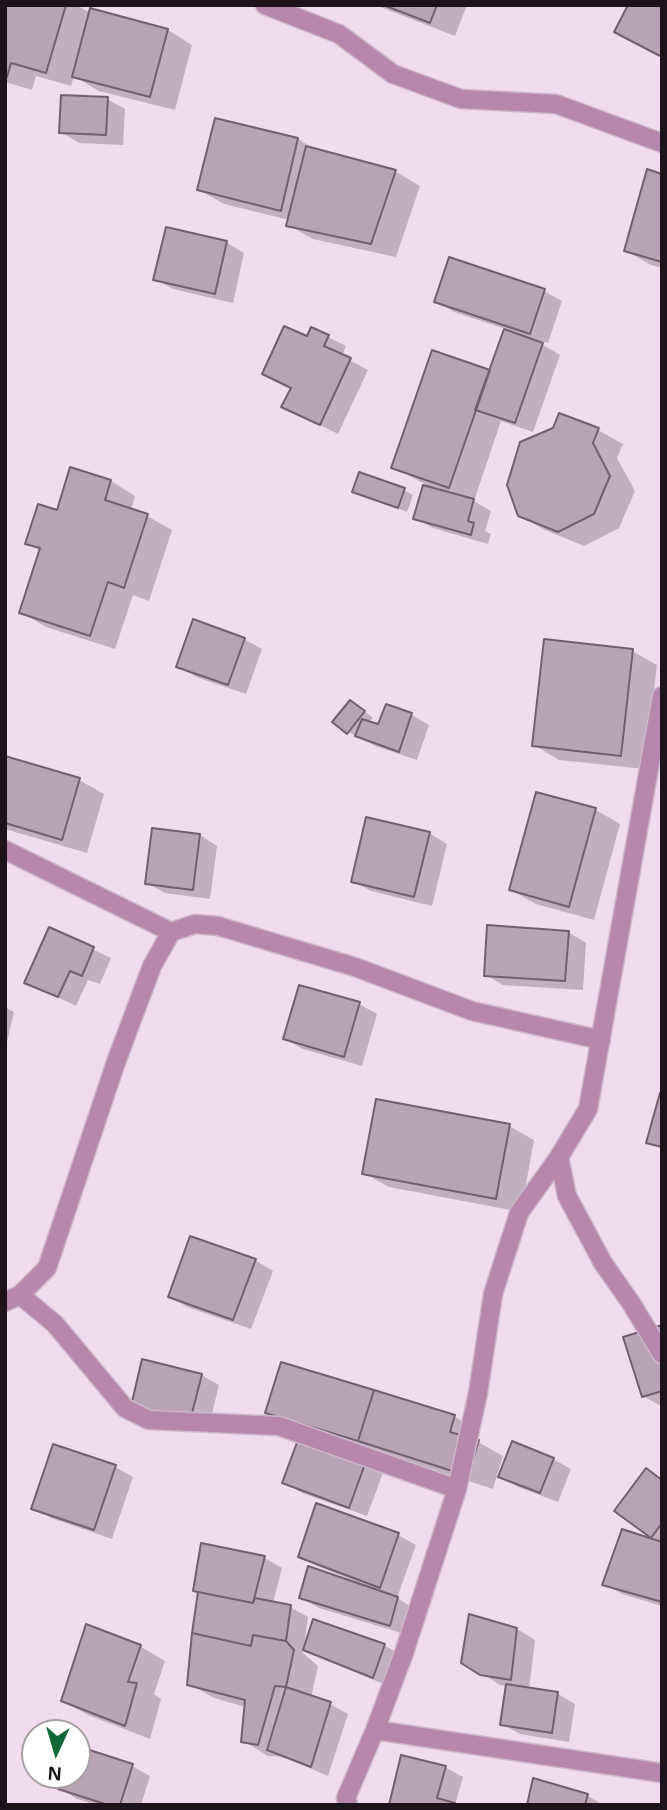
<!DOCTYPE html>
<html>
<head>
<meta charset="utf-8">
<style>
  body { margin:0 }
  #map { position:relative; width:667px; height:1810px; overflow:hidden; background:#f3dbee; font-family:Arial,sans-serif }
  canvas { display:block }
  .frame { position:absolute; inset:0; border:7px solid #1c141a; pointer-events:none }
  .north { position:absolute; left:21px; top:1719px; width:70px; height:70px; box-sizing:border-box; background:#fff; border:2px solid #a4a1a3; border-radius:50%; rotate:184deg; font-size:19px; font-weight:700; line-height:28px; text-align:center; color:#1c141a }
  .north::after { content:''; display:block; margin:auto; width:24px; height:32px; background:#126739; clip-path:polygon(50% 0,100% 100%,50% 72%,0 100%) }
</style>
</head>
<body>
<div id="map">
<canvas width="667" height="1810"></canvas>
<div class="frame"></div>
<div class="north">N</div>
</div>
<script>
const c = document.querySelector('canvas').getContext('2d');
c.lineJoin = 'round';
function paint(path, color) { c.fillStyle = color; c.fill(path, 'evenodd'); }
const toPath = rows => new Path2D(rows.map(r => 'M' + r).join(''));
function strokePath(path, color, width, dash) { c.strokeStyle = color; c.lineWidth = width; c.lineCap = dash ? 'butt' : 'round'; c.setLineDash(dash || []); c.stroke(path); }
paint(toPath([
  [5,5,76,5,91,13,168,30,192,45,175,110,99,91,74,76,71,86,36,76,32,90,5,82],
  [375,5,467,5,455,36],
  [107,99,125,109,123,145,79,143,61,132],
  [216,120,298,139,316,150,396,172,420,186,396,257,313,239,288,225,289,220,224,204,199,190],
  [662,175,662,268,651,265,626,251],
  [167,229,227,243,244,253,233,303,173,289,155,279],
  [544,291,562,301,548,343,535,340,560,355,533,432,501,421,474,501,491,511,485,531,491,534,488,544,433,528,415,518,425,484,393,467,491,371,506,329,454,312,437,302],
  [312,329,346,346,342,356,368,370,338,434,284,407,292,389,264,374,307,339],
  [598,430,623,444,617,458,635,491,619,528,584,546,545,530,519,515],
  [111,481,135,496,131,510,147,516,172,530,149,601,133,595,115,649,46,627,21,612,41,551,27,543,58,512],
  [404,490,413,495,407,512,354,491],
  [244,639,262,649,246,694,196,677,178,666],
  [632,651,657,665,645,769,559,760,534,745],
  [387,706,412,715,429,725,417,760,375,746,348,732,359,707,373,718,368,723,379,726],
  [5,758,79,780,104,794,87,853,5,829],
  [538,794,596,810,620,824,594,920,536,904,511,890],
  [429,833,447,844,432,906,371,891,353,881],
  [200,835,217,846,210,899,165,893,147,883],
  [50,929,111,958,100,984,88,980,76,1006,26,982],
  [568,932,586,943,583,990,503,985,486,975],
  [359,1004,377,1014,362,1066,303,1049,285,1039],
  [5,1007,14,1012,7,1042,5,1042],
  [509,1126,534,1140,521,1212,389,1187,364,1173],
  [255,1260,273,1271,251,1329,187,1307,170,1296],
  [662,1326,662,1406,661,1406,643,1396],
  [143,1361,201,1375,219,1385,208,1430,150,1416],
  [282,1364,455,1417,480,1431,476,1441,503,1456,493,1489,285,1422,267,1412],
  [553,1459,571,1469,558,1502,518,1487,500,1477],
  [365,1463,383,1473,367,1516,302,1493,284,1482],
  [115,1467,133,1477,112,1539,51,1518,34,1508],
  [646,1470,662,1479,662,1606,622,1594,605,1584,660,1541,652,1537],
  [317,1505,398,1535,416,1545,397,1598,415,1609,408,1635,319,1608,301,1598,353,1584,355,1581,317,1566,300,1556],
  [203,1545,265,1558,282,1568,273,1603,290,1607,308,1617,304,1648,384,1645,402,1656,391,1687,323,1659,304,1648,303,1653,318,1666,311,1698,330,1704,348,1714,328,1776,284,1757,268,1756,243,1741,246,1707,214,1698,189,1684,200,1593],
  [517,1629,535,1640,529,1689,558,1694,575,1704,569,1742,520,1734,502,1724,508,1686,500,1685,463,1662],
  [140,1646,165,1661,154,1694,161,1699,150,1739,88,1715,63,1701],
  [77,1748,132,1766,150,1776,141,1805,97,1805,77,1799,60,1788,64,1775,77,1775],
  [445,1767,463,1777,455,1805,390,1805],
  [534,1781,588,1796,603,1805,528,1805]
]), '#0003');
const building = toPath([
  [5,5,66,5,46,73,11,63,7,77,5,76,5,5],
  [383,5,437,5,430,23,383,5],
  [628,5,662,5,662,57,614,32,628,5],
  [90,8,168,29,150,97,72,77,90,8],
  [61,95,108,97,106,135,59,133,61,95],
  [215,118,298,138,281,211,197,190,215,118],
  [306,146,396,170,371,244,286,226,306,146],
  [647,169,662,174,662,262,624,251,647,169],
  [166,227,227,241,215,294,153,280,166,227],
  [449,257,545,289,530,334,434,302,449,257],
  [284,326,307,336,311,327,329,335,324,346,351,358,320,425,281,407,291,388,262,374,284,326],
  [504,329,543,343,515,423,475,410,504,329],
  [432,350,490,370,449,488,391,468,432,350],
  [559,413,599,428,593,443,610,476,594,514,558,532,518,516,507,485,520,442,553,428,559,413],
  [70,467,111,480,105,500,148,514,124,588,108,582,90,636,19,613,40,548,25,544,38,504,57,510,70,467],
  [359,472,405,488,398,508,352,492,359,472],
  [423,485,474,499,468,521,474,523,471,535,413,519,423,485],
  [193,619,245,638,228,685,176,667,193,619],
  [544,639,633,649,621,756,532,746,544,639],
  [350,700,365,711,347,734,332,722,350,700],
  [386,704,412,713,399,752,355,736,362,719,378,724,386,704],
  [5,756,80,778,62,840,5,823,5,756],
  [536,792,596,808,569,907,509,890,536,792],
  [366,817,430,832,414,897,351,882,366,817],
  [152,828,200,834,193,890,145,884,152,828],
  [487,925,569,931,565,981,484,976,487,925],
  [49,927,94,947,82,976,70,971,58,997,24,983,49,927],
  [299,985,360,1002,344,1057,283,1039,299,985],
  [660,1093,662,1093,662,1147,646,1143,660,1093],
  [376,1099,510,1124,496,1199,362,1174,376,1099],
  [190,1236,256,1259,233,1320,168,1297,190,1236],
  [662,1325,662,1391,642,1397,623,1337,662,1325],
  [142,1359,202,1374,190,1421,131,1406,142,1359],
  [281,1362,374,1390,358,1441,265,1413,281,1362],
  [374,1390,455,1415,450,1432,479,1440,468,1476,358,1441,374,1390],
  [299,1437,366,1461,349,1508,282,1483,299,1437],
  [512,1441,554,1458,540,1493,498,1477,512,1441],
  [53,1444,116,1465,94,1530,31,1509,53,1444],
  [646,1468,662,1480,662,1523,651,1538,614,1511,646,1468],
  [316,1503,399,1533,380,1588,298,1557,316,1503],
  [622,1529,662,1542,662,1602,602,1585,622,1529],
  [201,1543,265,1556,253,1603,193,1591,201,1543],
  [308,1566,398,1597,390,1626,299,1598,308,1566],
  [198,1592,253,1603,255,1598,291,1605,286,1641,253,1635,251,1646,192,1633,198,1592],
  [469,1614,517,1628,511,1680,480,1675,461,1663,469,1614],
  [313,1619,385,1644,373,1678,303,1650,313,1619],
  [86,1624,141,1645,128,1682,137,1683,125,1726,61,1701,86,1624],
  [192,1633,251,1646,253,1635,286,1641,294,1650,286,1687,275,1686,258,1745,241,1742,245,1700,187,1685,192,1633],
  [506,1684,558,1692,552,1733,500,1725,506,1684],
  [286,1687,331,1702,311,1767,267,1750,286,1687],
  [77,1746,133,1764,120,1805,108,1805,58,1789,62,1775,77,1775,77,1746],
  [401,1755,446,1766,437,1798,455,1803,454,1805,389,1805,401,1755],
  [533,1778,588,1794,585,1805,519,1805,527,1805,533,1778]
]);
paint(building, '#b8a2b3');
strokePath(building, '#725e6d', 2);
const street = toPath([
  [265,5,339,34,393,74,461,99,556,104,662,143],
  [5,850,171,932],
  [559,1157,567,1196,603,1263,631,1303,662,1354],
  [20,1295,55,1324,125,1408,149,1420,279,1426,457,1489],
  [5,1302,20,1295,47,1268,116,1062,152,966,171,932,195,924,218,926,355,967,472,1011,601,1040],
  [375,1730,662,1773],
  [348,1805,346,1798,375,1730,404,1653,457,1489,478,1393,493,1294,519,1213,559,1157,588,1109,662,696]
]);
strokePath(street, '#ccb7c8', 21);
strokePath(street, '#b686ad', 18);
</script>
</body>
</html>
